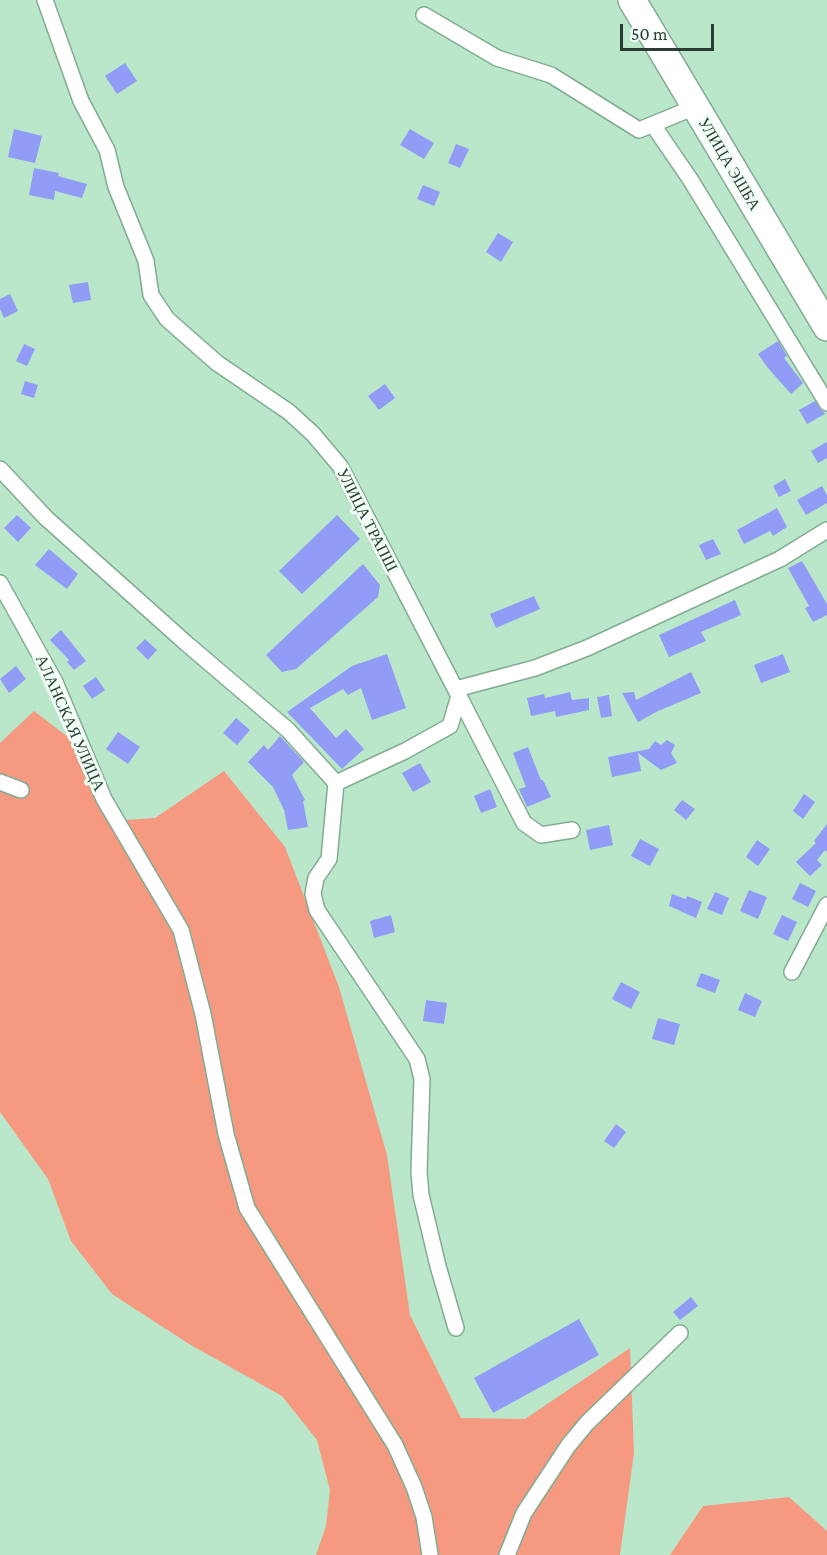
<!DOCTYPE html>
<html>
<head>
<meta charset="utf-8">
<style>
  body { margin:0 }
  #map { position:relative; width:827px; height:1555px; overflow:hidden; background:#bae7ca; font-family:"Crimson Pro",serif }
  canvas { display:block }
  .scale { position:absolute; left:620px; top:24px; width:94px; height:27px; box-sizing:border-box; border:3px solid #2b3d32; border-top:0; padding-left:8px; font-size:18px; line-height:21px; white-space:nowrap; color:#2b3d32; -webkit-text-stroke:4px #f2fff6; paint-order:stroke }
</style>
</head>
<body>
<div id="map">
<canvas width="827" height="1555"></canvas>
<div class="scale">50 m</div>
</div>
<script>
const c = document.querySelector('canvas').getContext('2d');
c.lineJoin = 'round';
function paint(path, color) { c.fillStyle = color; c.fill(path, 'evenodd'); }
const toPath = rows => new Path2D(rows.map(r => 'M' + r).join(''));
function strokePath(path, color, width, dash) { c.strokeStyle = color; c.lineWidth = width; c.lineCap = dash ? 'butt' : 'round'; c.setLineDash(dash || []); c.stroke(path); }
function label(font, color, halo, rows, align = 'center') {
  c.font = font + ' "Crimson Pro",serif'; c.lineWidth = 6; c.setLineDash([]); c.textBaseline = 'middle'; c.strokeStyle = halo; c.fillStyle = color; for (const [text, x, y, turn = 0] of rows) {
    c.save(); c.translate(x, y); c.rotate((+turn || 0) * Math.PI / 180); c.textAlign = isNaN(turn) ? turn : align; if (halo) c.strokeText(text, 0, 0); c.fillText(text, 0, 0); c.restore();
  }
}
paint(toPath([
  [34,711,68,737,109,821,155,818,224,771,285,847,339,987,387,1155,410,1315,461,1418,525,1419,630,1348,634,1453,620,1555,316,1555,326,1526,330,1490,317,1440,282,1396,189,1344,112,1294,71,1241,48,1179,0,1112,0,743],
  [789,1497,827,1531,827,1555,670,1555,703,1506]
]), '#f59a80');
paint(toPath([
  [125,63,137,81,117,94,105,76],
  [14,129,42,136,35,163,8,157],
  [410,129,434,143,424,159,400,145],
  [456,144,469,149,460,168,448,163],
  [34,168,59,173,58,176,87,184,82,198,55,191,54,200,29,195],
  [423,185,440,192,434,206,417,199],
  [498,233,513,242,501,262,486,252],
  [88,282,91,300,73,303,69,285],
  [10,294,18,311,4,318,0,309,0,299],
  [778,341,787,356,784,358,803,383,791,394,768,368,758,354],
  [24,344,35,349,27,366,16,361],
  [25,381,38,385,34,398,21,394],
  [385,384,395,398,379,410,368,396],
  [815,401,825,414,807,424,799,410],
  [827,442,827,458,818,463,811,451],
  [785,479,791,491,779,497,773,486],
  [822,486,827,495,827,503,806,515,797,500],
  [777,508,787,527,773,536,770,531,744,544,737,530],
  [17,515,31,528,18,542,4,528],
  [337,515,360,539,302,594,279,571],
  [713,539,721,554,706,560,699,545],
  [49,549,78,574,67,589,35,565],
  [802,561,827,604,827,615,813,622,805,608,809,606,788,568],
  [363,564,380,585,378,597,296,669,282,672,266,655],
  [534,596,540,609,496,628,490,614],
  [735,600,741,615,701,632,706,641,669,657,659,635],
  [61,630,86,661,74,670,67,662,69,660,50,640],
  [145,639,157,650,148,660,136,648],
  [387,654,406,708,372,720,361,688,348,695,343,689,310,708,336,738,346,729,364,749,342,769,287,712,352,666],
  [783,654,790,672,761,683,754,665],
  [16,666,26,679,9,693,0,679],
  [691,672,701,693,658,711,638,722,622,693,634,692,636,700],
  [96,677,105,690,92,699,83,686],
  [570,692,572,700,589,698,589,710,556,717,555,711,531,716,527,698,544,694,545,698],
  [609,695,612,716,601,718,597,697],
  [236,718,250,730,237,745,223,733],
  [118,732,140,747,128,764,106,749],
  [280,736,304,762,292,775,305,800,303,801,308,827,288,830,284,810,273,787,248,762,264,745,268,750],
  [667,740,675,745,671,753,677,763,661,770,638,753,641,771,612,777,608,757,649,749,655,741,661,745],
  [528,747,541,780,543,780,551,797,527,807,519,789,526,787,513,753],
  [420,763,431,782,413,792,402,773],
  [490,789,497,807,481,813,474,796],
  [804,794,815,802,803,819,793,811],
  [682,800,695,809,686,820,674,810],
  [827,824,827,852,825,850,817,860,822,865,810,876,796,862,816,843,814,841],
  [609,825,613,845,590,850,586,830],
  [640,839,659,849,650,866,631,856],
  [757,840,770,849,758,866,746,857],
  [800,883,816,891,808,907,792,899],
  [749,890,767,897,758,919,740,911],
  [715,892,729,898,722,915,707,909],
  [672,894,686,899,687,896,702,902,696,918,669,906],
  [391,915,395,932,374,938,370,921],
  [782,915,797,922,788,941,773,934],
  [701,973,720,980,715,993,696,986],
  [621,982,640,992,631,1009,612,999],
  [745,993,762,1001,755,1017,738,1010],
  [426,1000,447,1003,444,1024,423,1021],
  [658,1018,680,1024,674,1045,652,1039],
  [616,1124,626,1132,614,1148,604,1141],
  [691,1297,698,1306,680,1320,673,1312],
  [579,1319,599,1355,493,1413,474,1378]
]), '#909cf6');
const street = toPath([
  [45,0,81,101,107,150,116,187,146,261,151,295,167,319,217,363,289,412,313,434,340,466,459,696,450,726,405,751,336,783],
  [424,15,497,58,551,75,639,130,695,107],
  [653,125,690,179,827,403],
  [0,469,46,518,187,644,288,730,336,783,329,859,316,878,313,894,317,910,417,1059,422,1079,419,1172,421,1195,438,1266,456,1328],
  [0,583,55,682,104,799,181,930,203,1014,226,1134,247,1208,395,1445,414,1487,424,1517,430,1555],
  [456,689,535,668,587,648,780,559,827,530],
  [459,696,524,823,541,835,572,830],
  [0,782,21,790],
  [792,972,827,905],
  [507,1555,524,1513,568,1446,587,1423,680,1333]
]);
const highway = toPath([
  [632,0,827,327]
]);
strokePath(street, '#82ac92', 18);
strokePath(highway, '#82ac92', 30);
strokePath(street, '#fff', 15);
strokePath(highway, '#fff', 27);
label('16px', '#2b3d32', '#f2fff6', [
  ["УЛИЦА ЭШБА",729,164,59],
  ["УЛИЦА ТРАПШ",367,520,63],
  ["АЛАНСКАЯ УЛИЦА",70,723,66]
]);
</script>
</body>
</html>
